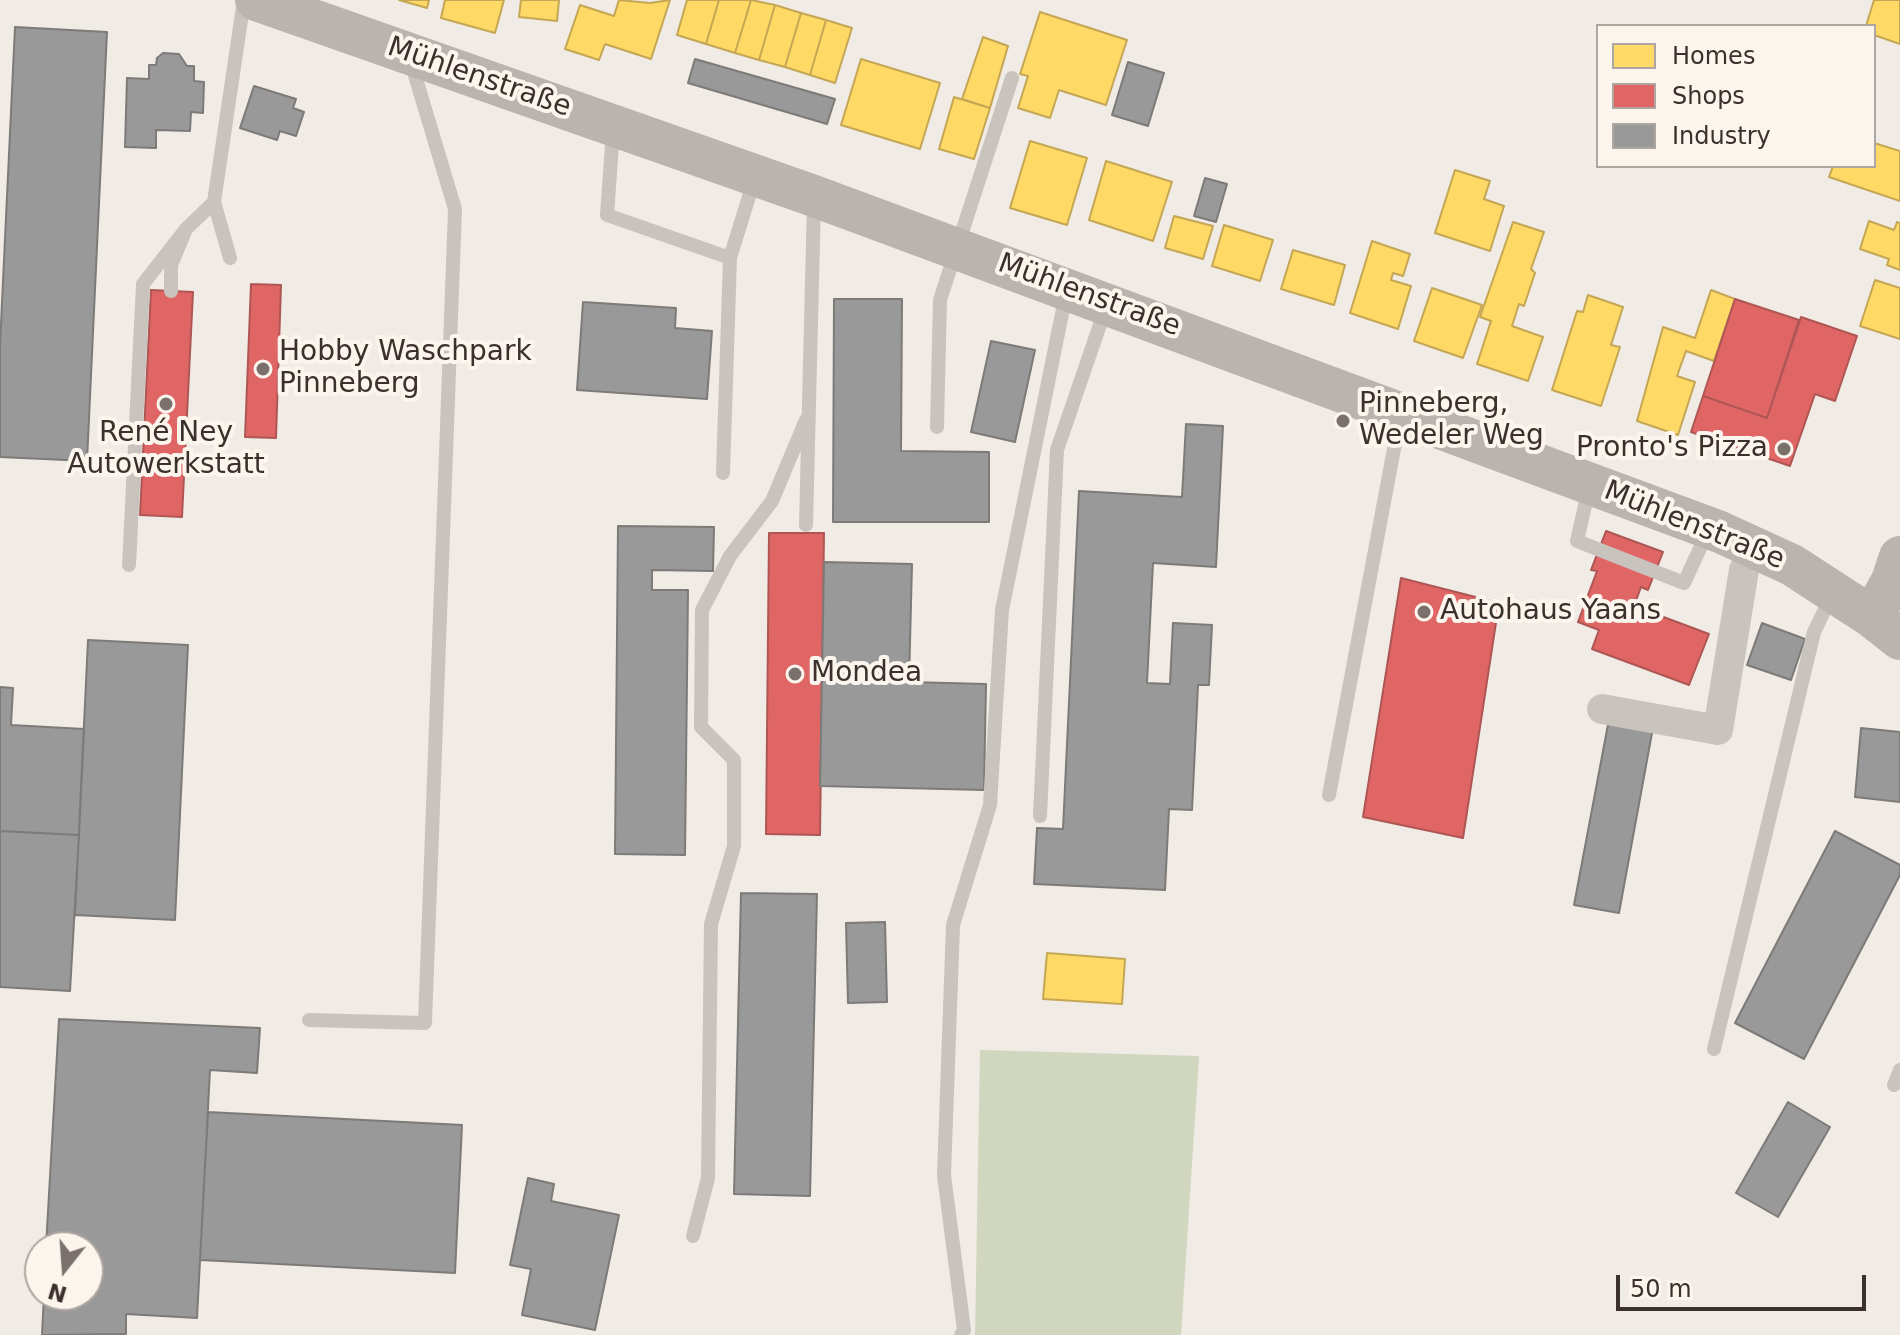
<!DOCTYPE html>
<html>
<head>
<meta charset="utf-8">
<style>
  body { margin:0 }
  #map { position:relative; width:1900px; height:1335px; overflow:hidden; background:#f0ebe5; font-family:"DejaVu Sans",sans-serif }
  canvas { display:block }
  .legend { position:absolute; left:1596px; top:24px; width:280px; height:144px; box-sizing:border-box; background:#fbf5ee; border:2px solid #aea6a0; margin:0; padding:10px 14px; list-style:none; font-size:24px; color:#3b302b }
  .legend li { display:flex; align-items:center; gap:16px; height:40px }
  .legend b { width:40px; border:2px solid #aea6a0 }
  .north { position:absolute; left:24px; top:1231px; width:80px; height:80px; box-sizing:border-box; background:#fbf5ee; border:2px solid #aea6a0; border-radius:50%; rotate:197deg; font-size:22px; font-weight:700; line-height:32px; text-align:center; color:#3b302b }
  .north::after { content:''; display:block; margin:auto; width:28px; height:36px; background:#7a716c; clip-path:polygon(50% 0,100% 100%,50% 72%,0 100%) }
  .scale { position:absolute; left:1616px; top:1275px; width:250px; height:36px; box-sizing:border-box; border:4px solid #3b302b; border-top:0; padding-left:10px; font-size:24px; line-height:28px; white-space:nowrap; color:#3b302b; -webkit-text-stroke:6px #fbf5ee; paint-order:stroke }
</style>
</head>
<body>
<div id="map">
<canvas width="1900" height="1335"></canvas>
<ul class="legend">
<li><b style="height:22px;background:#ffd966"></b>Homes</li>
<li><b style="height:22px;background:#e06666"></b>Shops</li>
<li><b style="height:22px;background:#999"></b>Industry</li>
</ul>
<div class="north">N</div>
<div class="scale">50 m</div>
</div>
<script>
const c = document.querySelector('canvas').getContext('2d');
c.lineJoin = 'round';
function paint(path, color) { c.fillStyle = color; c.fill(path, 'evenodd'); }
const toPath = rows => new Path2D(rows.map(r => 'M' + r).join(''));
function strokePath(path, color, width, dash) { c.strokeStyle = color; c.lineWidth = width; c.lineCap = dash ? 'butt' : 'round'; c.setLineDash(dash || []); c.stroke(path); }
function label(font, color, halo, rows, align = 'center') {
  c.font = font + ' "DejaVu Sans",sans-serif'; c.lineWidth = 8; c.setLineDash([]); c.textBaseline = 'middle'; c.strokeStyle = halo; c.fillStyle = color; for (const [text, x, y, turn = 0] of rows) {
    c.save(); c.translate(x, y); c.rotate((+turn || 0) * Math.PI / 180); c.textAlign = isNaN(turn) ? turn : align; if (halo) c.strokeText(text, 0, 0); c.fillText(text, 0, 0); c.restore();
  }
}
paint(toPath([
  [980,1050,1199,1056,1181,1335,975,1335]
]), '#d1d6bf');
const homes = toPath([
  [399,0,429,0,427,8,399,0],
  [445,0,504,0,495,33,441,18,445,0],
  [521,0,559,0,557,21,519,17,521,0],
  [619,0,650,3,670,0,651,59,605,44,599,60,565,49,580,5,614,16,619,0],
  [687,0,719,0,706,44,677,35,687,0],
  [719,0,751,0,735,53,706,44,719,0],
  [751,0,775,5,759,60,735,53,751,0],
  [1874,0,1900,0,1900,44,1874,35,1874,26,1866,26,1874,0],
  [775,5,801,13,785,67,759,60,775,5],
  [1040,12,1127,40,1106,105,1059,90,1050,118,1018,108,1028,76,1020,74,1040,12],
  [801,13,826,20,810,75,785,67,801,13],
  [826,20,852,28,835,83,810,75,826,20],
  [983,37,1008,46,990,108,962,99,983,37],
  [861,59,940,83,920,149,841,125,861,59],
  [954,97,990,108,974,159,939,149,954,97],
  [1030,141,1087,158,1067,225,1010,208,1030,141],
  [1874,143,1900,151,1900,201,1829,177,1833,166,1874,166,1874,143],
  [1106,161,1172,182,1153,241,1089,220,1106,161],
  [1455,170,1490,181,1484,199,1504,206,1490,251,1435,233,1455,170],
  [1174,216,1213,226,1203,259,1165,248,1174,216],
  [1869,221,1894,230,1897,222,1900,223,1900,270,1887,265,1889,259,1860,249,1869,221],
  [1513,222,1544,232,1531,269,1535,273,1524,306,1519,304,1512,326,1543,337,1528,381,1477,364,1491,321,1480,317,1513,222],
  [1224,225,1273,240,1260,281,1212,266,1224,225],
  [1372,241,1410,254,1403,276,1393,273,1391,280,1411,286,1398,329,1350,313,1372,241],
  [1293,250,1345,265,1334,305,1281,289,1293,250],
  [1875,280,1900,288,1900,339,1860,326,1875,280],
  [1432,288,1482,305,1463,358,1414,341,1432,288],
  [1711,290,1735,299,1714,361,1686,351,1677,376,1695,382,1678,435,1637,421,1663,327,1695,338,1711,290],
  [1588,295,1623,307,1611,345,1620,347,1601,406,1552,390,1577,311,1583,312,1588,295],
  [1047,953,1125,959,1122,1004,1043,999,1047,953]
]);
paint(homes, '#ffd966');
strokePath(homes, '#c4a654', 2);
const shops = toPath([
  [251,284,281,285,276,438,245,437,251,284],
  [151,290,193,292,182,517,140,515,151,290],
  [1735,299,1799,320,1767,418,1703,396,1735,299],
  [1801,317,1857,336,1835,401,1815,394,1790,466,1691,432,1703,396,1767,418,1801,317],
  [1606,531,1663,552,1648,590,1641,587,1634,606,1709,634,1689,685,1592,649,1599,630,1578,622,1597,571,1591,570,1606,531],
  [769,533,824,533,820,835,766,834,769,533],
  [1401,578,1499,603,1463,838,1363,817,1401,578]
]);
paint(shops, '#e06666');
strokePath(shops, '#ae5654', 2);
const industry = toPath([
  [15,27,107,32,87,461,0,457,0,345,15,27],
  [163,53,179,54,187,66,194,66,194,81,204,82,203,113,191,112,190,131,156,130,156,148,125,147,127,78,149,79,149,65,156,65,157,58,163,53],
  [695,59,835,99,827,124,688,83,695,59],
  [1128,62,1164,73,1148,126,1112,115,1128,62],
  [254,86,296,99,293,108,304,112,296,136,280,131,277,140,240,128,254,86],
  [1205,178,1227,184,1216,222,1194,216,1205,178],
  [834,299,902,299,901,451,989,452,989,522,833,522,834,299],
  [583,302,676,308,675,328,712,331,707,399,577,390,583,302],
  [991,341,1035,350,1015,442,971,432,991,341],
  [1186,424,1223,426,1216,567,1153,563,1147,683,1170,684,1173,623,1212,625,1209,685,1198,685,1192,810,1169,809,1165,890,1034,884,1037,828,1063,829,1079,491,1182,497,1186,424],
  [618,526,714,527,713,571,652,570,652,590,688,590,685,855,615,854,618,526],
  [824,562,912,564,909,682,986,684,984,790,820,786,824,562],
  [1762,623,1805,639,1791,680,1747,665,1762,623],
  [88,640,188,645,175,920,75,915,88,640],
  [0,687,13,688,11,725,84,729,79,835,0,831,0,687],
  [1610,714,1654,722,1619,913,1574,905,1610,714],
  [1861,728,1900,732,1900,802,1855,797,1861,728],
  [0,831,79,835,70,991,0,987,0,831],
  [1835,831,1900,865,1900,875,1804,1059,1735,1023,1835,831],
  [741,893,817,894,810,1196,734,1194,741,893],
  [885,922,887,1002,848,1003,846,923,885,922],
  [59,1019,260,1028,257,1073,210,1070,197,1318,126,1314,126,1334,42,1335,44,1295,88,1295,88,1247,46,1247,59,1019],
  [1788,1102,1830,1127,1778,1217,1736,1193,1788,1102],
  [208,1112,462,1125,455,1273,200,1260,208,1112],
  [528,1178,554,1184,551,1201,619,1215,595,1330,522,1315,531,1269,510,1265,528,1178]
]);
paint(industry, '#999');
strokePath(industry, '#7d7a78', 2);
strokePath(toPath([
  [613,131,607,215,730,258],
  [214,202,230,258],
  [171,291,171,265,186,229,214,202,244,0],
  [937,427,940,300,1012,78],
  [723,473,730,258,755,177],
  [1589,488,1577,541,1684,583,1708,531],
  [806,525,814,201],
  [129,565,143,284,186,229],
  [1329,795,1394,449,1404,419],
  [1040,816,1057,450,1106,307],
  [309,1020,425,1023,455,209,411,62],
  [1714,1049,1814,632,1832,595],
  [1894,1085,1900,1070],
  [693,1236,708,1178,711,924,734,846,734,760,701,727,702,610,730,556,772,501,806,420],
  [961,1335,964,1330,944,1175,953,925,990,805,1002,610,1066,294]
]), '#c9c3be', 14);
strokePath(toPath([
  [1602,709,1718,730,1744,570]
]), '#c9c3be', 30);
strokePath(toPath([
  [256,0,814,196,1720,532,1792,565,1872,617,1900,639],
  [1872,617,1892,581,1900,557]
]), '#bab3ae', 42);
for (const [x, y, r, color] of [
  [263,369,8,"#7a716c"],
  [166,404,8,"#7a716c"],
  [1343,421,8,"#7a716c"],
  [1784,449,8,"#7a716c"],
  [1424,612,8,"#7a716c"],
  [795,674,8,"#7a716c"]
]) { const dot = new Path2D(); dot.arc(x, y, r, 0, 2 * Math.PI); c.fillStyle = color; c.fill(dot); strokePath(dot, '#fbf5ee', 3); }
label('28px', '#3b302b', '#fbf5ee', [
  ["Mühlenstraße",479,78,19],
  ["Mühlenstraße",1089,296,20],
  ["Mühlenstraße",1694,526,22]
]);
label('28px', '#3b302b', '#fbf5ee', [
  ["Hobby Waschpark",279,353],
  ["Pinneberg",279,385],
  ["Pinneberg,",1359,405],
  ["Wedeler Weg",1359,437],
  ["René Ney",166,434,"center"],
  ["Autowerkstatt",166,466,"center"],
  ["Pronto's Pizza",1768,449,"right"],
  ["Autohaus Yaans",1440,612],
  ["Mondea",811,674]
], 'left');
</script>
</body>
</html>
